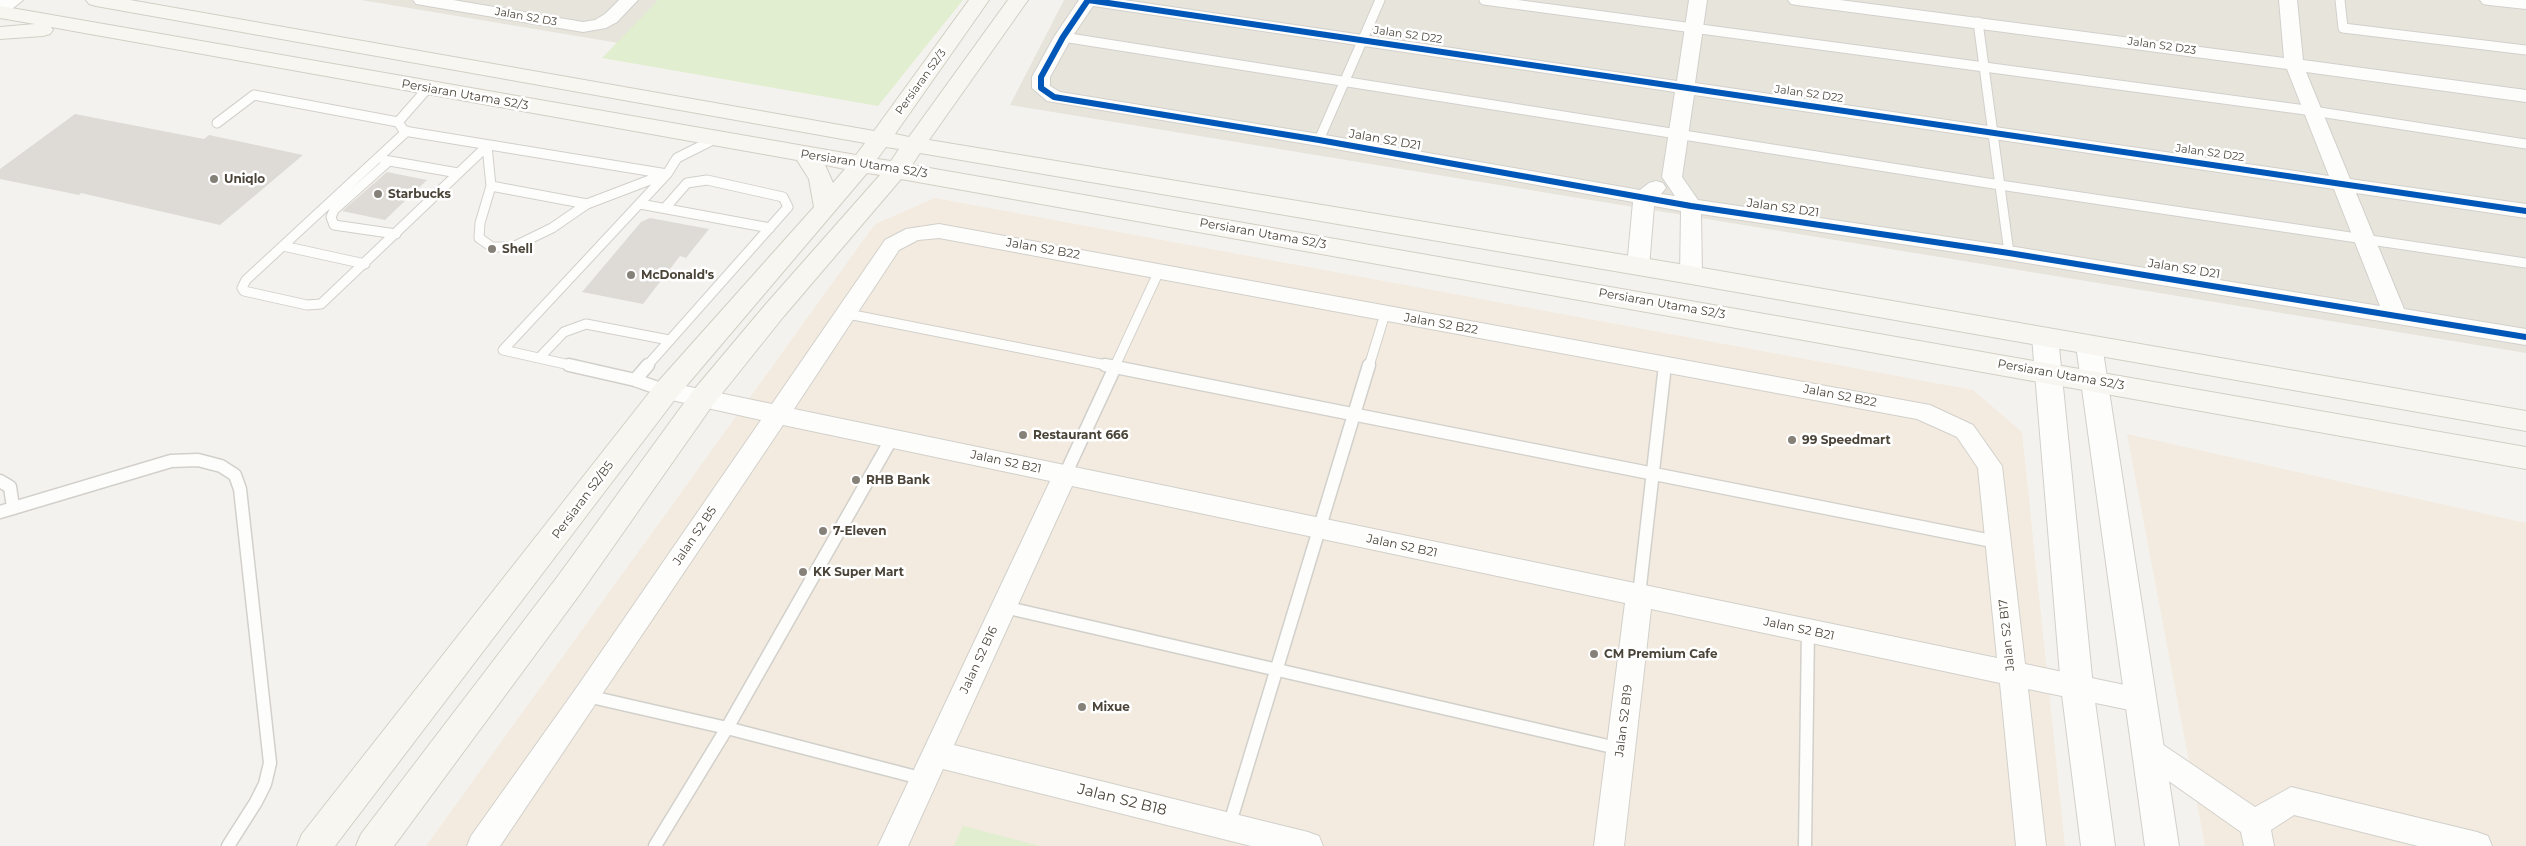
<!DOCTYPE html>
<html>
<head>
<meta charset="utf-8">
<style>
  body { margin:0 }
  canvas { display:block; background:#f4f2ee }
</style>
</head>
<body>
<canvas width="2526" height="846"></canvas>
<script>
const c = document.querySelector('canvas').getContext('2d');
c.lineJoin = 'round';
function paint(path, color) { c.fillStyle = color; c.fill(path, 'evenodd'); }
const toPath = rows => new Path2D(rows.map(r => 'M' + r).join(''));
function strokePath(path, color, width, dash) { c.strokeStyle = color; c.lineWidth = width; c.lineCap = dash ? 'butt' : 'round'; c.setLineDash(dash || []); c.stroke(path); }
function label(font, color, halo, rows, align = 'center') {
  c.font = font + ' Montserrat,sans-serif'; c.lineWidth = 5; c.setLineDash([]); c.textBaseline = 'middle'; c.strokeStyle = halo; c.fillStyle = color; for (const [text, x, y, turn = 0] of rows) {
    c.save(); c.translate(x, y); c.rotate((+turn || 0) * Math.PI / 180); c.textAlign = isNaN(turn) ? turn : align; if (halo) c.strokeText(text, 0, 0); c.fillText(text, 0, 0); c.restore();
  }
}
paint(toPath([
  [361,0,926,0,858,83],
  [1064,0,2526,0,2526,353,1010,105]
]), '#e7e4dc');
paint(toPath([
  [935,198,1973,390,2022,432,2065,846,426,846,875,224],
  [2127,434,2526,523,2526,846,2205,846]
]), '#f3ebdf');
paint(toPath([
  [658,0,963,0,878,106,602,58],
  [963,826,1040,846,954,846]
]), '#e1eecf');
paint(toPath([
  [75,114,204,139,209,135,303,155,220,225,81,193,79,195,0,179,0,169],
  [387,172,427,180,385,220,342,211],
  [650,218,709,229,686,258,680,256,643,304,582,292,641,222]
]), '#dedbd6');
const serviceFar1 = toPath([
  [1484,0,2313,111,2526,144],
  [2340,0,2343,28,2526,50],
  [1978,22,2009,253],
  [1063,37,2000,185,2526,263],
  [427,89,398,122,404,131,667,174],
  [217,123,254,95,398,122],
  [407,131,246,280,242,288,244,291,307,305,321,304,487,146],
  [1319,140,1380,0],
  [487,146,491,186,480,223,479,238,492,247,513,247,552,228,587,204,663,175],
  [384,160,458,173],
  [389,161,334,210,331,217,334,225,396,234],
  [491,186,587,204],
  [640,204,770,228],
  [283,246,365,264],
  [848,314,1111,366],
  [539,358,564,332,586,324,669,340],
  [574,366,503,350,667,174,677,158,715,139],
  [647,366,788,207,783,197,707,180,687,183,665,208],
  [1115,366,1159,271],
  [1369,366,1385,314],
  [1665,366,1665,363]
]);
const service = toPath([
  [569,365,635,380,666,391],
  [1105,365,1997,542],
  [635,380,648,365],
  [1065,475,1116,365],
  [0,481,10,487,13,507],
  [0,512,171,461,198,460,221,466,235,475,240,489,270,763,265,784,256,802,228,846],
  [1639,595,1665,365],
  [1004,607,1621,749],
  [587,696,727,728,924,779],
  [1229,826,1369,365],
  [655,846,727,728,892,438],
  [1805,846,1808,630]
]);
const minor = toPath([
  [413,0,453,0,583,22,595,20,605,14,619,0,638,0,617,22,606,28,583,32,422,5,416,4,413,0],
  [1079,0,1124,0,1677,81,1689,0,1707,0,1695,83,2329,176,2287,69,1797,5,1791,4,1788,0,1840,0,2284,58,2279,0,2297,0,2303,60,2526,90,2526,102,2306,72,2350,179,2526,204,2526,218,2356,193,2404,309,2526,329,2526,345,2009,260,1701,214,1702,275,1699,280,1691,282,1683,280,1680,275,1681,211,1654,206,1649,267,1646,272,1638,274,1630,272,1627,267,1633,202,1319,146,1047,101,1032,88,1032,77,1054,37,1079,0],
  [1093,6,1675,92,1662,177,1675,196,1661,194,1666,188,1663,183,1656,181,1649,183,1640,190,1319,134,1060,92,1050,86,1050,77,1072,37,1093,6],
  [1694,95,2334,189,2380,306,2009,246,1698,200,1682,177,1694,95],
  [2480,0,2526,0,2526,9,2489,5,2483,4,2480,0],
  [939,224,1930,405,1973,425,2002,466,2025,664,2139,688,2149,691,2153,700,2149,709,2139,712,2028,689,2046,846,2016,846,2000,683,1651,609,1624,846,1594,846,1625,603,1072,486,954,745,1308,832,1319,836,1323,846,1251,846,943,769,908,846,878,846,1050,481,783,425,500,846,467,846,471,836,577,687,761,420,658,397,654,391,658,385,666,382,772,404,885,240,906,229,939,224],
  [939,238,1917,419,1957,437,1978,468,1997,658,794,409,899,250,918,240,939,238],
  [2146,736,2156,740,2255,807,2291,787,2477,832,2488,836,2492,846,2418,846,2294,815,2271,830,2274,846,2244,846,2241,832,2136,758,2132,749,2136,740,2146,736]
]);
const tertiary = toPath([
  [0,0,23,0,7,13,0,15,0,0],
  [2045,328,2054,330,2058,337,2093,687,2115,846,2081,846,2061,687,2032,337,2036,330,2045,328],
  [2089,336,2098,338,2102,345,2179,846,2145,846,2076,345,2080,338,2089,336]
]);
const secondary = toPath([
  [86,0,130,0,874,131,969,0,989,0,895,134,909,137,1008,0,1028,0,929,140,1691,266,2526,411,2526,431,1691,284,920,153,912,165,2526,447,2526,469,901,179,784,316,712,406,580,594,394,846,356,846,361,834,558,576,692,392,766,304,880,175,867,173,676,398,335,846,297,846,302,834,656,384,814,207,809,179,797,160,51,27,53,30,50,34,43,36,0,39,0,27,35,24,0,18,0,6,856,155,865,143,96,6,89,4,86,0],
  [886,147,899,149,891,161,877,159,886,147],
  [825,165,845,169,833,183,825,165]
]);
strokePath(serviceFar1, '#d2d0cb', 11);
strokePath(service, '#d2d0cb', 15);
strokePath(minor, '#d2d0cb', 2);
strokePath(tertiary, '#d2d0cb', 2);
strokePath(secondary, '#d3cfc5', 2);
strokePath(serviceFar1, '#fdfdfc', 9);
strokePath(service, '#fdfdfc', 12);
paint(minor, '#fdfdfc');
paint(tertiary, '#fdfdfc');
paint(secondary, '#f7f6f1');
strokePath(toPath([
  [2526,211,1088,0,1063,37,1041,77,1041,88,1054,97,1319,140,1691,206,2009,253,2526,337]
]), '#0057b8', 6);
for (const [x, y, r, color] of [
  [214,179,5,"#868178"],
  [378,194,5,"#868178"],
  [492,249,5,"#868178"],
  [631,275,5,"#868178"],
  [1023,435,5,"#868178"],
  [1792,440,5,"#868178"],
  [856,480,5,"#868178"],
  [823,531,5,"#868178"],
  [803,572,5,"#868178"],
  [1594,654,5,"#868178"],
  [1082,707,5,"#868178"]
]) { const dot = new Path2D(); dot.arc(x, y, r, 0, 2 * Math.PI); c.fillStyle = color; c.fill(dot); strokePath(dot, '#fff', 2); }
label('11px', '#4b4439', '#fff', [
  ["Jalan S2 D3",526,17,10],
  ["Jalan S2 D22",1408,35,8],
  ["Jalan S2 D23",2162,46,8],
  ["Persiaran S2/3",921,82,-54],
  ["Jalan S2 D22",1809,94,8],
  ["Jalan S2 D22",2210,153,8]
]);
label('12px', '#4b4439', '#fff', [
  ["Persiaran Utama S2/3",465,95,10],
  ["Jalan S2 D21",1385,140,10],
  ["Persiaran Utama S2/3",864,164,9],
  ["Jalan S2 D21",1783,208,8],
  ["Persiaran Utama S2/3",1263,234,10],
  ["Jalan S2 B22",1043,249,10],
  ["Jalan S2 D21",2184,269,9],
  ["Persiaran Utama S2/3",1662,304,10],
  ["Jalan S2 B22",1441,324,10],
  ["Persiaran Utama S2/3",2061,375,10],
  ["Jalan S2 B22",1840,396,11],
  ["Jalan S2 B21",1006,462,12],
  ["Persiaran S2/B5",583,500,-53],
  ["Jalan S2 B5",695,536,-56],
  ["Jalan S2 B21",1402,546,12],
  ["Jalan S2 B21",1799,629,12],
  ["Jalan S2 B17",2007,635,-96],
  ["Jalan S2 B16",979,660,-65],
  ["Jalan S2 B19",1624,721,-83]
]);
label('bold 12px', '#4b4439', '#fff', [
  ["Uniqlo",224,179],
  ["Starbucks",388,194],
  ["Shell",502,249],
  ["McDonald's",641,275],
  ["Restaurant 666",1033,435],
  ["99 Speedmart",1802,440],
  ["RHB Bank",866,480],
  ["7-Eleven",833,531],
  ["KK Super Mart",813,572],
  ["CM Premium Cafe",1604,654],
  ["Mixue",1092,707]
], 'left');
label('15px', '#4b4439', '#fff', [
  ["Jalan S2 B18",1122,800,14]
]);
</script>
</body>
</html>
